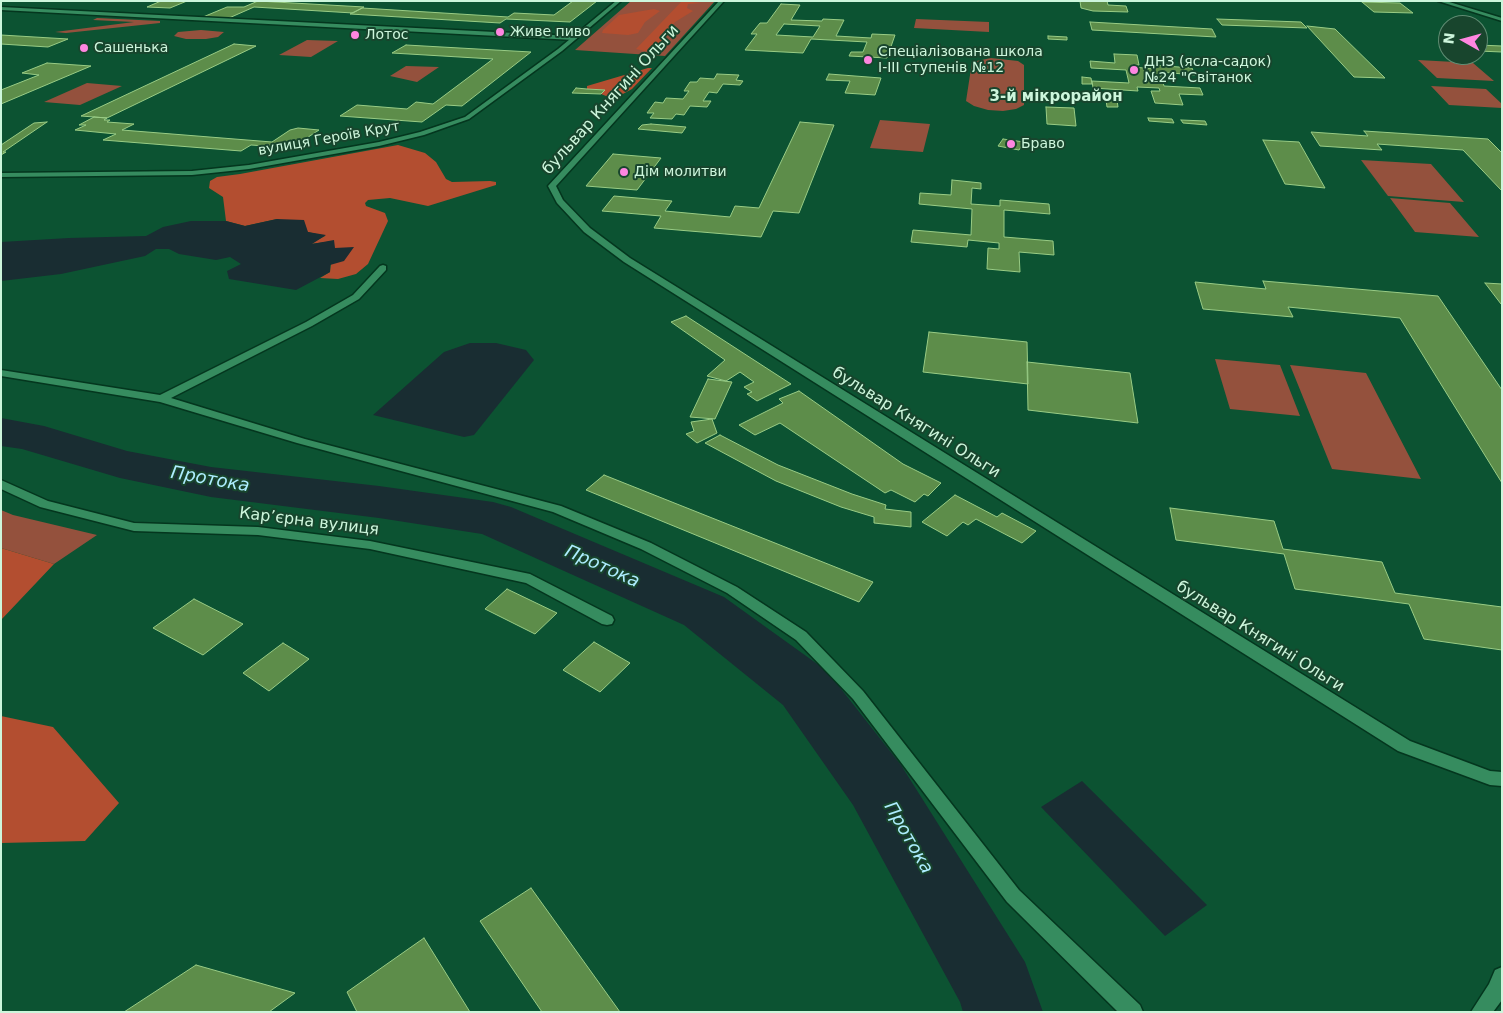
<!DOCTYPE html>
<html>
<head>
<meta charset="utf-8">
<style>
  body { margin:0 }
  #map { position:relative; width:1503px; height:1013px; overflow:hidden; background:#0c5332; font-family:"DejaVu Sans",sans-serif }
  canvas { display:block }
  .frame { position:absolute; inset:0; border:2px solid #cdf6dc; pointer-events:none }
  .north { position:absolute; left:1438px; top:15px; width:50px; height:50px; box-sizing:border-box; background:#18452d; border:1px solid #608c73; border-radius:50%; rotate:277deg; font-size:14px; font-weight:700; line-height:20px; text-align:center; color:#cdf6dc }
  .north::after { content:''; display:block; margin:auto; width:18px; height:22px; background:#fe86e0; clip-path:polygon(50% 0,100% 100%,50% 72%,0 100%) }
</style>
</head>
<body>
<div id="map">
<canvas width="1503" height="1013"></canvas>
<div class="frame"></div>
<div class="north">N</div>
</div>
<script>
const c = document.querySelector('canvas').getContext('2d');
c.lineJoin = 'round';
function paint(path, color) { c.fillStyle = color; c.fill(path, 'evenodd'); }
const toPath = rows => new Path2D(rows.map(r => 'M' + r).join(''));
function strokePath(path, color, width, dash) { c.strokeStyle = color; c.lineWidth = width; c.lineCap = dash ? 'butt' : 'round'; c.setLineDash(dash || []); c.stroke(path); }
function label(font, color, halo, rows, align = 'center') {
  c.font = font + ' "DejaVu Sans",sans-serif'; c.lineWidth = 4; c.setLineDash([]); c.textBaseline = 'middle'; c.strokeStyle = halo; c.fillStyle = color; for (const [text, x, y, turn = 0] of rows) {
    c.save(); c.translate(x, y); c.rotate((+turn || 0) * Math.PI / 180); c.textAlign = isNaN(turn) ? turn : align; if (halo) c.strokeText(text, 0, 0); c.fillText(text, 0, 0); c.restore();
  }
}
paint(toPath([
  [631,1,715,1,665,56,575,50],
  [97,18,160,21,160,23,66,33,55,32,134,22,93,20],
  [916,19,989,22,989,32,914,28],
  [201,30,224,32,218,37,206,39,186,39,174,36,178,32],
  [307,40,338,41,311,57,279,55],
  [991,58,1018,61,1024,65,1024,105,1016,109,1003,111,988,110,974,106,966,101,972,62],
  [1418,60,1473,63,1494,81,1437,78],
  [406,66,439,67,417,82,390,76],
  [87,83,122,86,80,105,44,102],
  [1431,86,1486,89,1502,104,1502,108,1449,105],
  [880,120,930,124,923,152,870,148],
  [1361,160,1431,164,1464,202,1388,196],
  [1390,198,1450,203,1479,237,1415,232],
  [1215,359,1280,365,1300,416,1230,409],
  [1290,365,1366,373,1421,479,1332,469],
  [1,510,13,515,97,535,54,564,1,548]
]), '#94513d');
paint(toPath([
  [682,1,702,3,688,4,687,8,693,11,675,22,663,39,662,47,655,51,644,51,636,49],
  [654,9,660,11,645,22,638,33,628,35,602,33,603,30,619,15],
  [648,68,652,68,632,89,621,95,606,96,601,94,604,90,587,89,587,86],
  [398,145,425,153,436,162,446,179,452,182,490,181,496,182,496,185,428,206,390,198,368,200,365,203,366,206,385,213,388,221,368,264,356,274,338,279,320,278,330,272,334,241,310,244,325,236,308,232,277,219,245,226,226,221,223,197,209,188,210,181,217,177,240,174],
  [1,548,54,564,1,620],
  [1,716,53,727,119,803,85,841,1,843]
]), '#b34e30');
paint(toPath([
  [277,219,304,220,308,232,326,235,312,244,334,240,335,248,354,247,344,261,330,265,330,272,296,290,229,279,227,271,241,264,230,257,216,260,179,254,169,249,156,249,145,256,61,274,1,281,1,242,69,238,146,236,163,227,191,221,226,221,245,226],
  [470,343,496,343,526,350,534,360,474,435,464,437,373,415,444,352],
  [1082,781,1207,905,1165,936,1041,807]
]), '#192d32');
paint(toPath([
  [1,418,44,426,127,451,211,467,379,486,493,502,511,507,724,597,827,671,901,765,1025,962,1043,1012,963,1012,960,1002,853,805,783,705,684,625,482,534,379,518,211,497,120,478,22,449,1,446,1,418]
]), '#192d32');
const building = toPath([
  [161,1,187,1,170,8,147,7,161,1],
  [258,1,293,3,364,7,353,13,254,7,229,18,203,17,227,7,244,7,258,1],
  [573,1,597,1,570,22,506,19,500,23,350,14,362,8,508,17,514,13,554,15,573,1],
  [1080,1,1107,1,1108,5,1126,6,1128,12,1093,11,1081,8,1080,1],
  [1362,2,1400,3,1413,13,1374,12,1362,2],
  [781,4,800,5,791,20,822,21,823,19,844,20,836,36,871,38,872,34,895,35,887,58,849,56,851,52,863,52,867,42,811,39,803,53,745,50,757,34,751,34,760,23,767,23,781,4],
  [784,24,820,26,813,37,776,35,784,24],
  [1217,19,1301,22,1307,28,1222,25,1217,19],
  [1090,22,1212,29,1216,37,1092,30,1090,22],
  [1307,26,1335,29,1385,78,1354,77,1307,26],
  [1,35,68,39,48,47,1,44,1,35],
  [1048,36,1067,37,1067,40,1048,39,1048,36],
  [234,44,256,46,107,118,81,116,234,44],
  [406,45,531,52,462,106,446,105,422,122,340,116,357,105,407,109,416,102,433,104,493,59,392,53,406,45],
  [1478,45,1502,46,1502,52,1478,51,1478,45],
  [1114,54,1137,55,1139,65,1132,65,1133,67,1154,69,1153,65,1192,68,1195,75,1160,72,1164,86,1200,88,1203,95,1179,94,1183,105,1155,103,1151,91,1160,91,1159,88,1137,87,1138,91,1093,88,1092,81,1129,83,1126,70,1091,68,1090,61,1115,63,1114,54],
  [47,63,91,66,1,104,1,90,39,75,22,73,47,63],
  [717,74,739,75,736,80,743,81,740,85,723,84,717,93,709,92,703,101,711,101,707,107,690,106,684,115,676,114,672,119,650,118,654,113,647,113,655,102,663,103,666,98,683,99,689,91,684,91,690,82,697,82,700,78,714,79,717,74],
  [829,74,881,78,875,95,845,93,850,81,826,80,829,74],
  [1082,77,1091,78,1092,84,1082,84,1082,77],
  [576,88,587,89,605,90,601,94,572,93,576,88],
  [1078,94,1089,94,1089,101,1079,100,1078,94],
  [1106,100,1117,100,1118,107,1107,107,1106,100],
  [1046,107,1074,108,1076,126,1047,124,1046,107],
  [94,117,107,118,104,120,110,120,107,122,134,124,122,130,272,142,290,130,298,128,319,130,296,145,284,144,280,147,251,145,241,151,103,140,116,134,75,130,86,125,79,125,94,117],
  [1148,118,1172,119,1174,123,1149,121,1148,118],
  [1181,120,1205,121,1207,125,1183,123,1181,120],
  [47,122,3,152,6,152,1,155,1,145,34,123,47,122],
  [800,122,834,125,799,213,773,211,761,237,654,228,661,216,602,211,614,196,672,201,665,211,730,217,735,206,759,208,800,122],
  [651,124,686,127,682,133,638,129,642,125,651,124],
  [1364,131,1488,139,1502,153,1502,191,1463,150,1377,144,1382,150,1320,146,1311,132,1368,136,1364,131],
  [1003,139,1024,142,1019,150,998,146,1003,139],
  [1263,140,1299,142,1325,188,1285,184,1263,140],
  [613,154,661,158,637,190,586,186,613,154],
  [952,180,981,183,981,189,972,188,971,204,1000,206,1000,200,1049,204,1050,214,1004,210,1004,237,1053,241,1054,255,1019,252,1020,272,987,269,988,248,999,249,999,243,968,240,967,247,911,242,913,230,971,235,972,209,919,204,920,193,951,195,952,180],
  [1263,281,1438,296,1502,390,1502,483,1400,318,1288,307,1293,317,1203,309,1195,282,1266,289,1263,281],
  [1485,283,1502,284,1502,304,1501,304,1485,283],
  [686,316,791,384,757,401,747,394,752,392,744,387,754,382,740,372,726,381,707,376,725,360,671,322,686,316],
  [929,332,1027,342,1028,384,923,372,929,332],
  [1027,362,1130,373,1138,423,1028,410,1027,362],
  [708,379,732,382,715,419,690,417,708,379],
  [799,391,903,464,941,483,928,496,924,494,915,502,891,490,885,493,780,423,755,435,739,425,783,403,779,399,799,391],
  [712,419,717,433,697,443,686,434,694,431,691,422,712,419],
  [720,435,778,465,852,494,886,505,885,509,911,512,911,527,874,523,874,517,841,507,776,481,705,443,720,435],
  [604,475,873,582,859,602,586,490,604,475],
  [955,495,997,517,1002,513,1036,531,1022,543,976,519,968,525,963,522,947,536,922,522,955,495],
  [1170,508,1274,521,1283,549,1382,562,1395,593,1502,607,1502,650,1424,639,1409,604,1295,589,1284,554,1176,540,1170,508],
  [507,589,557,613,535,634,485,609,507,589],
  [194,599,243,624,203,655,153,628,194,599],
  [594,642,630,663,600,692,563,670,594,642],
  [283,643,309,659,269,691,243,673,283,643],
  [531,888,620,1012,542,1012,480,921,531,888],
  [424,938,470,1012,357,1012,347,992,424,938],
  [196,965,295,993,269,1012,124,1012,196,965]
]);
paint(building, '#5d8d4a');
strokePath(building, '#99cc85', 1);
const pedestrian = toPath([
  [1,7,574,36,577,38,574,40,1,10,1,7]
]);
const minor = toPath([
  [719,1,724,1,556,186,563,200,590,228,630,258,1410,741,1490,771,1502,772,1502,786,1490,785,1398,751,624,262,584,232,557,203,548,186,719,1],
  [1438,1,1446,1,1502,18,1502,21,1438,1],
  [383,265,386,266,386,270,359,299,312,326,171,398,305,439,561,506,651,543,737,587,806,632,863,691,1019,890,1140,1005,1143,1012,1118,1012,1007,902,853,699,796,640,727,593,641,549,553,512,297,443,160,402,1,376,1,370,160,395,306,322,353,295,380,266,383,265],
  [1,480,48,501,134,523,258,527,370,541,530,574,612,616,614,620,612,624,607,625,602,624,526,583,370,549,258,535,134,531,40,507,1,489,1,480],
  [1502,967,1502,1000,1493,1012,1471,1012,1489,984,1495,970,1502,967]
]);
const tertiary = toPath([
  [616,1,621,1,562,51,469,119,424,135,379,146,249,169,192,175,1,177,1,173,192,171,249,165,379,142,420,132,465,117,558,49,616,1]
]);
strokePath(pedestrian, '#04361e', 3);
strokePath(minor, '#04361e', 3);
strokePath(tertiary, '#04361e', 3);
paint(pedestrian, '#368c5f');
paint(minor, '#368c5f');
paint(tertiary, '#368c5f');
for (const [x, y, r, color] of [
  [500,32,5,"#fe86e0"],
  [355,35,5,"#fe86e0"],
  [84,48,5,"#fe86e0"],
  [868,60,5,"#fe86e0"],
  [1134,70,5,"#fe86e0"],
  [1011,144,5,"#fe86e0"],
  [624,172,5,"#fe86e0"]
]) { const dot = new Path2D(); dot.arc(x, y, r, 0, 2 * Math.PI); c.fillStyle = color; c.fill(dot); strokePath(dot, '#18452d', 2); }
label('14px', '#cdf6dc', '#18452d', [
  ["Живе пиво",510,32],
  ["Лотос",365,35],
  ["Сашенька",94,48],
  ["Спеціалізована школа",878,52],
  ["І-ІІІ ступенів №12",878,68],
  ["ДНЗ (ясла-садок)",1144,62],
  ["№24 \"Світанок",1144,78],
  ["Браво",1021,144],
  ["Дім молитви",634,172]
], 'left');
label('14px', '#cdf6dc', '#18452d', [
  ["вулиця Героїв Крут",329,139,-10]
]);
label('bold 15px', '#cdf6dc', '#18452d', [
  ["3-й мікрорайон",1056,97]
]);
label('16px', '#cdf6dc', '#18452d', [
  ["бульвар Княгині Ольги",611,100,-48],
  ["бульвар Княгині Ольги",916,423,32],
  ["Карʼєрна вулиця",309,522,7],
  ["бульвар Княгині Ольги",1260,637,32]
]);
label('italic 18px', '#aeedff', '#18452d', [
  ["Протока",210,480,10],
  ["Протока",602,567,24],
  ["Протока",908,838,60]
]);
</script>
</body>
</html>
